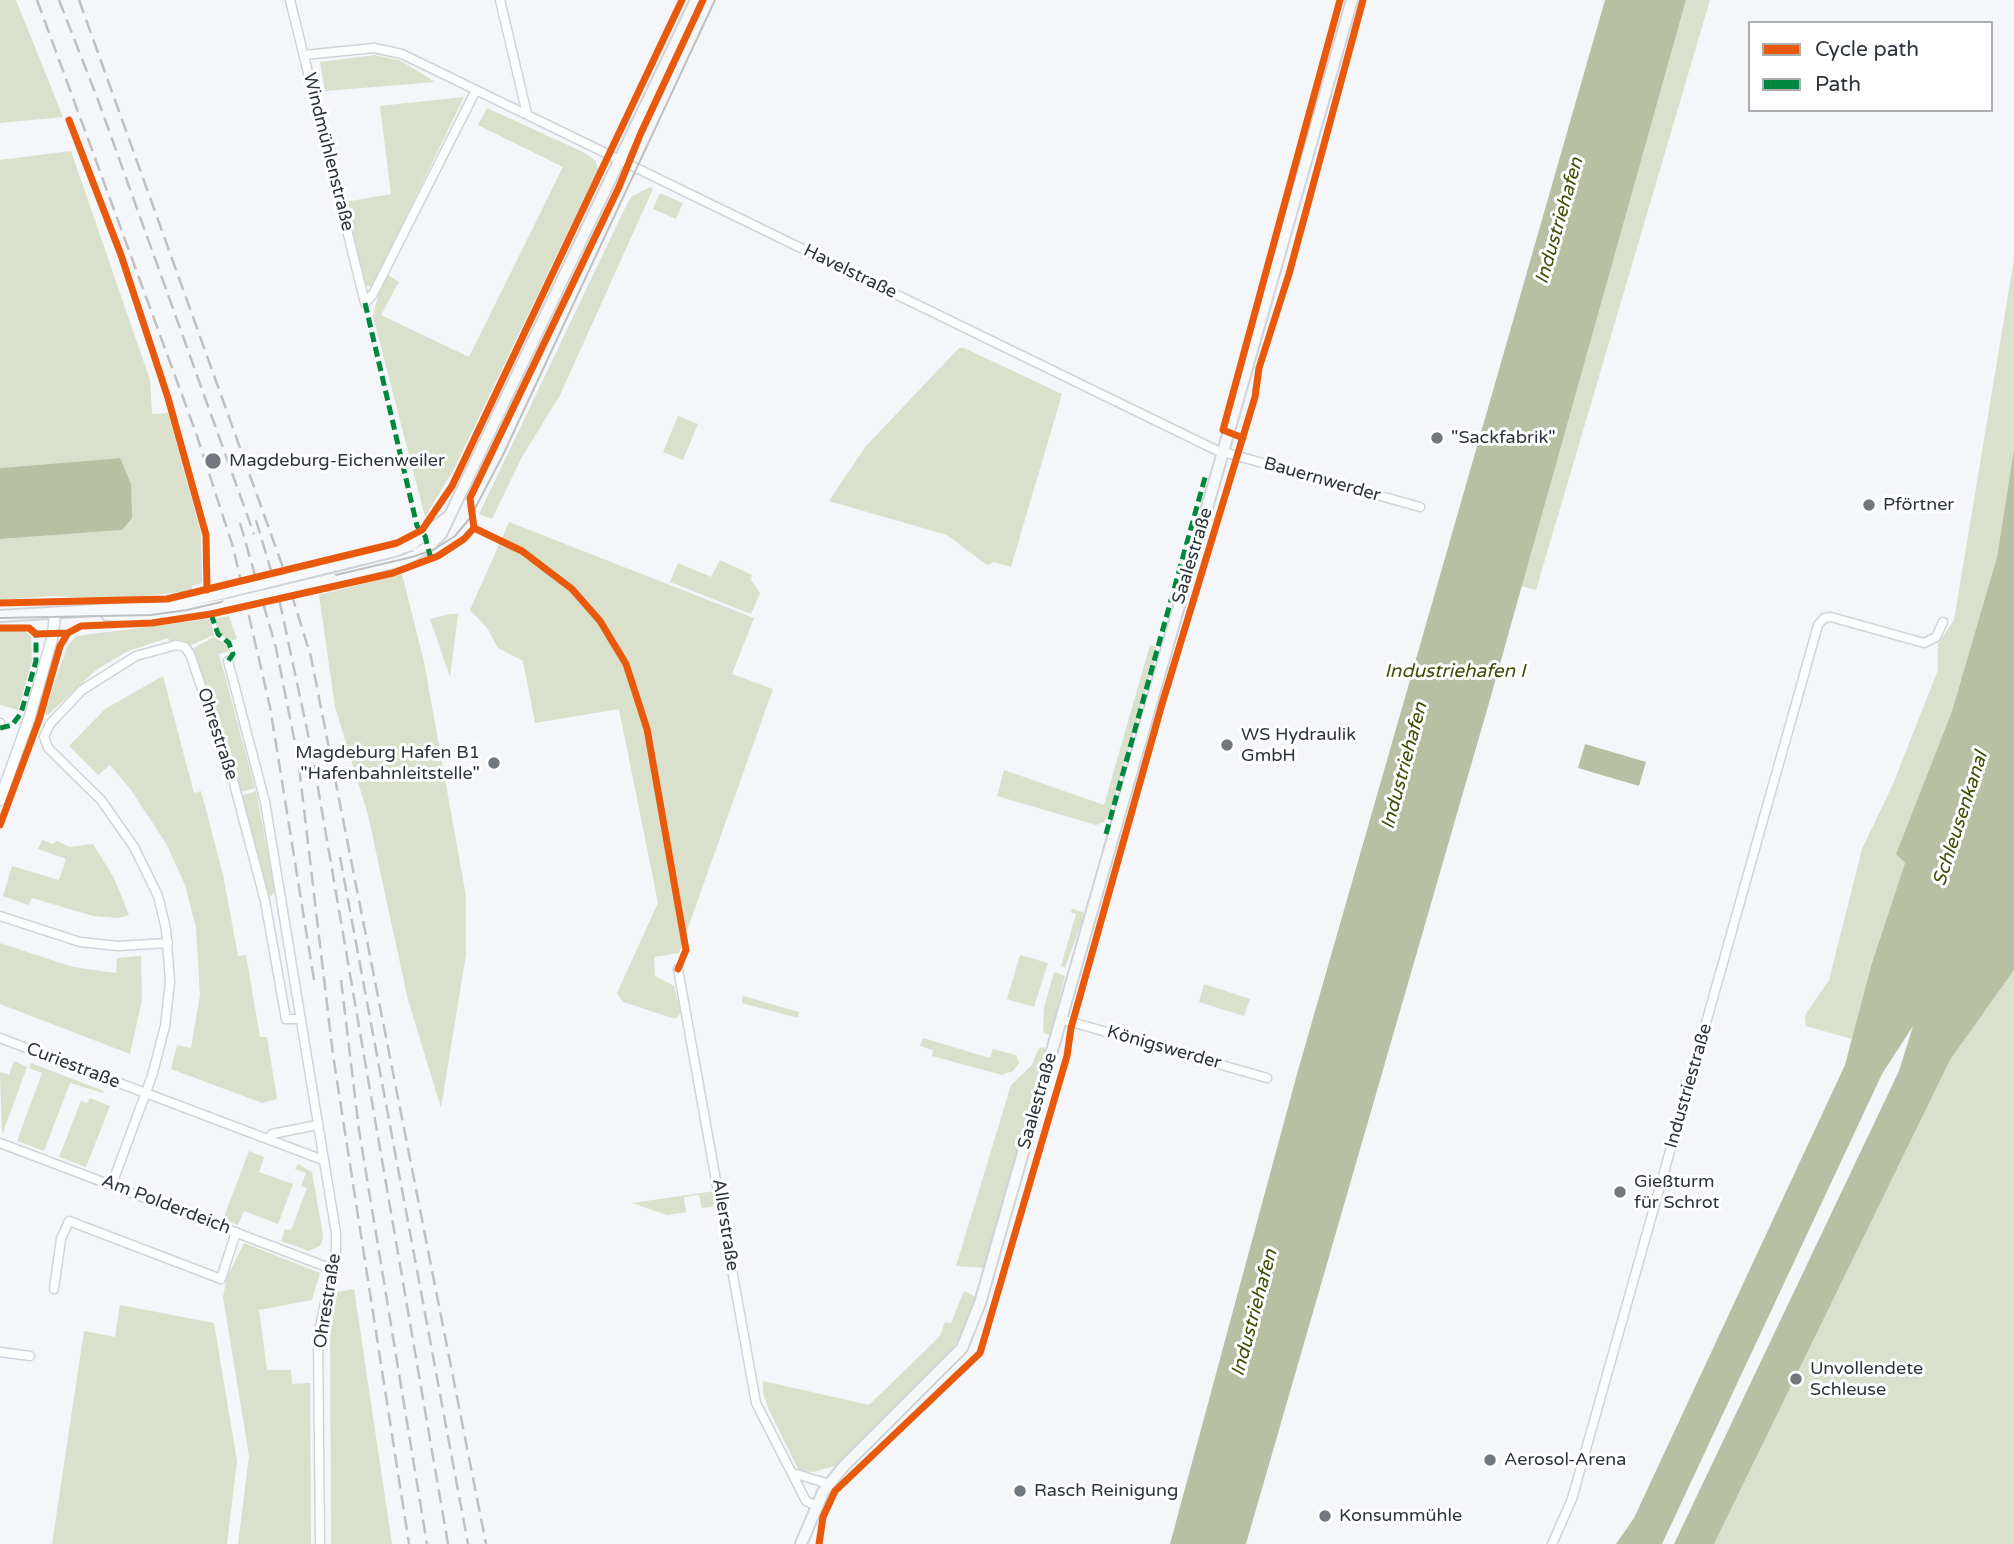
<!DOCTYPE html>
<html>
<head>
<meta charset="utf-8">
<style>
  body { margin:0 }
  #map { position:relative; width:2014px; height:1544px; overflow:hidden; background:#f4f6f9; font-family:"Varela Round",sans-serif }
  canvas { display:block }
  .legend { position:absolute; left:1748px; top:21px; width:245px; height:91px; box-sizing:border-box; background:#fff; border:2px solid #abaeb1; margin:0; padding:9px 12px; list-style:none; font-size:21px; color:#2d343c }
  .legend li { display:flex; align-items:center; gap:14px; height:35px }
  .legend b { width:35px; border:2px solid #abaeb1 }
</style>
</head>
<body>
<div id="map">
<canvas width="2014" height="1544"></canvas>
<ul class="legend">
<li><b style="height:9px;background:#e8590c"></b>Cycle path</li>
<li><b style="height:9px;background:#00873e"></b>Path</li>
</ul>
</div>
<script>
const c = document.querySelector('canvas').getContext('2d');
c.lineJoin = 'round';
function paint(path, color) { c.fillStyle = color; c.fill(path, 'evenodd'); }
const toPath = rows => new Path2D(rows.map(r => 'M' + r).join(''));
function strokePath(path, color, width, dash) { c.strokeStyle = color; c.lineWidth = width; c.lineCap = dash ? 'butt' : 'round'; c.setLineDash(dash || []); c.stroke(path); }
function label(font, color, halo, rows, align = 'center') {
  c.font = font + ' "Varela Round",sans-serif'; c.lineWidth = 6; c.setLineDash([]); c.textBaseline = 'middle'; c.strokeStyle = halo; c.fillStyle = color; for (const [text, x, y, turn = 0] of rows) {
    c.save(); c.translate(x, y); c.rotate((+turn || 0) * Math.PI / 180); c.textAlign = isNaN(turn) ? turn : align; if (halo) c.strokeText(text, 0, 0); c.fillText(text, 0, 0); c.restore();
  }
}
paint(toPath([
  [0,0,16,0,63,117,0,123],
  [1686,0,1710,0,1536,590,1521,586],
  [375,55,401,61,435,82,325,91,320,62],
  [464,97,372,287,363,285,345,202,391,194,380,106],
  [487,108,583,152,595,160,598,169,454,469,425,517,373,316,378,296,388,275,399,282,381,315,469,357,563,167,478,125],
  [71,151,150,380,152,414,168,413,201,533,202,583,192,586,192,591,112,599,53,596,0,600,0,539,122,530,119,458,0,468,0,160],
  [650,187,653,189,560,395,522,457,492,519,479,514,624,210,631,197],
  [660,193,683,203,676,219,653,209],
  [2014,259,2014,449,1997,557,1952,711,1896,854,1905,863,1871,966,1852,1039,1806,1026,1805,1015,1829,980,1862,849,1893,784,1938,670,1938,644,1954,620],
  [959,348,964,348,1062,394,1011,567,994,562,987,565,947,535,829,501,866,446],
  [678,416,698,424,683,460,663,452],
  [509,522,754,618,732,674,773,689,679,953,654,957,655,976,674,986,681,1013,675,1019,623,1002,617,993,658,903,619,709,535,723,523,661,498,648,487,628,470,610],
  [720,560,752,575,751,580,760,593,751,614,670,582,678,563,711,577],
  [402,574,424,662,466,896,466,954,441,1108,408,1000,368,815,335,707,319,595],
  [451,614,458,614,450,677,430,619],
  [229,616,237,639,229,641,219,633,214,619],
  [210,619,214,635,189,646,182,640,169,641,168,638,128,651,96,670,48,715,44,714,67,647,76,636],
  [21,629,31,636,32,661,18,710,0,705,0,631],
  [214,637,228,646,230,651,219,654,255,788,240,792,192,649],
  [1150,645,1156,647,1155,659,1111,811,1104,822,1096,825,997,796,1004,770,1104,805],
  [163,676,194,793,201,791,223,875,238,956,246,955,260,1037,267,1037,277,1099,262,1103,171,1069,177,1045,191,1048,200,995,196,928,185,885,167,845,131,790,110,765,98,775,69,746,105,709],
  [256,791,275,891,271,896,266,894,240,796],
  [42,840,53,844,57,841,70,847,93,844,114,878,129,915,119,918,93,916,32,898,28,905,3,896,12,866,59,880,66,859,38,849],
  [1072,909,1083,912,1084,916,1065,968,1061,966,1076,914,1071,912],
  [0,943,73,967,116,973,117,958,141,956,142,1000,130,1054,0,1004],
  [1020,955,1048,963,1034,1007,1007,999],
  [2014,970,2014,1544,1714,1544,1950,1060],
  [1054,972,1065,976,1051,1033,1047,1035,1043,1032,1044,1008],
  [1204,984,1250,999,1244,1016,1199,1002],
  [743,996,799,1012,798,1018,742,1003],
  [923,1038,990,1058,993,1049,1016,1055,1019,1063,1013,1071,1002,1075,932,1056,933,1050,920,1046],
  [1044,1047,1046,1051,985,1268,956,1266,1011,1085,1031,1066,1039,1048],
  [14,1061,27,1067,2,1135,0,1072,9,1075],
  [31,1063,104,1091,103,1093,70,1083,44,1151,17,1141,42,1073,29,1068],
  [90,1098,110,1106,86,1167,59,1157,81,1101,87,1103],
  [249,1151,264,1157,259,1172,293,1184,278,1224,244,1211,238,1225,223,1219],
  [298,1164,312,1172,323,1236,321,1245,309,1251,281,1241,285,1229,291,1230,307,1188,301,1186,306,1173,295,1169],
  [715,1191,713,1207,702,1208,699,1195,684,1197,686,1212,667,1215,632,1203],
  [244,1243,320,1273,312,1300,259,1310,267,1370,291,1370,292,1384,310,1383,311,1544,238,1544,249,1456,223,1297,227,1277],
  [354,1289,392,1544,331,1544,330,1336,337,1292],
  [964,1291,976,1297,962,1335,940,1365,835,1466,813,1472,799,1471,769,1410,763,1393,763,1381,869,1405,940,1336,945,1322,951,1323],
  [120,1305,214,1323,237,1461,227,1544,52,1544,84,1331,115,1337]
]), '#d9e0cb');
paint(toPath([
  [1605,0,1686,0,1491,696,1246,1544,1170,1544,1297,1074],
  [2014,449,2014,970,1950,1060,1714,1544,1674,1544,1899,1071,1913,1026,1882,1074,1662,1544,1616,1544,1634,1518,1845,1065,1871,966,1905,863,1896,854,1952,711,1997,557],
  [120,458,131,484,132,518,122,530,0,539,0,468],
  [1585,744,1646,762,1639,786,1578,768]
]), '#b7c0a3');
const minor = toPath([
  [290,0,365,303],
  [500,0,527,114],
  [304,55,374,48,402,54,1216,450,1420,507],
  [365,303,373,294,476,90],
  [228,661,265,802,336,1233,336,1253,318,1336,320,1544],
  [0,723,0,724],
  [0,916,80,942,118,946,168,943],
  [678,969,756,1403,806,1501,816,1506],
  [1061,1019,1267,1078],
  [0,1038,323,1160],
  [268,1139,272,1134,317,1125],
  [0,1143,332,1269],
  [112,1184,152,1076,165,1026,170,982,166,929,158,896,134,847,101,800,48,748,44,737,50,724,82,690,136,656,176,645,185,647,190,654,233,780,265,901,286,1019,301,1019],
  [54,1289,61,1239,69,1221,221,1279,236,1232],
  [0,1352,30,1356],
  [793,1473,829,1484],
  [1552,1544,1572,1499,1818,625,1824,618,1831,617,1924,643,1936,637,1943,622]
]);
const tertiary = toPath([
  [0,800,30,716,53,635,55,613]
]);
const secondary = toPath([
  [411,545,448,517],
  [332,579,405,560,428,547,441,534,696,0],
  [107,615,151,617,227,604],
  [0,616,160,606,224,593],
  [801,1544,823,1492,843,1467,962,1348,980,1303,1352,0]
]);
strokePath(minor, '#d0d4d9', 11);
strokePath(tertiary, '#d0d4d9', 13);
strokePath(secondary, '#d0d4d9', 14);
strokePath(minor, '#fdfefe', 8);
strokePath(tertiary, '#fdfefe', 10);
strokePath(secondary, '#f7f8fa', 10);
strokePath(toPath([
  [0,618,151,615,187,610,412,557,433,550,455,536,470,518,503,455,715,0]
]), '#bfc0c2', 2);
strokePath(toPath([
  [37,0,196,433,233,547,270,707,314,980],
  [59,0,98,100,254,534],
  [79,0,285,573,311,657,486,1544],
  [256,520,278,594,312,753,448,1544],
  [240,523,276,648,298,758,333,1055,409,1544],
  [340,857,468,1544],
  [341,980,359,1130,427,1544]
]), '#bfc0c2', 2.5, [14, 7]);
const secondaryBridge = toPath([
  [224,593,391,552,411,545],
  [227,604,332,579]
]);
strokePath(secondaryBridge, '#d0d4d9', 14, []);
strokePath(secondaryBridge, '#f7f8fa', 10);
strokePath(toPath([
  [365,303,417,526,425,536,431,559],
  [211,614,218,634,229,643,233,654,228,661],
  [0,728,12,725,21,713,36,661,36,634],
  [1106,834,1206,474]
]), '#00873e', 5, [10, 5]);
strokePath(toPath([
  [69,120,121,255,168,398,206,535,207,590],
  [1243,438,1223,430,1340,0],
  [474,528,522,551,572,589,600,621,626,664,647,729,686,950,678,969],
  [0,603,167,599,397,543,422,530,452,486,682,0],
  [0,628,29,628,36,634,68,633,81,626,152,623,211,614,393,573,438,556,464,539,474,528,470,498,619,187,640,135,703,0],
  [0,825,39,720,60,646,68,633],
  [819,1544,823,1517,835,1491,980,1353,1067,1056,1071,1028,1162,704,1255,397,1259,368,1289,274,1363,0]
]), '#e8590c', 7);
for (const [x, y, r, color] of [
  [1437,438,7,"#73787e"],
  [213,461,9,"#73787e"],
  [1869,505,7,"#73787e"],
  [1227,745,7,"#73787e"],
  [494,763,7,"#73787e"],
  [1620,1192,7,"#73787e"],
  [1796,1379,7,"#73787e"],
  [1490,1460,7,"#73787e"],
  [1020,1491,7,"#73787e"],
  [1325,1516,7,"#73787e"]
]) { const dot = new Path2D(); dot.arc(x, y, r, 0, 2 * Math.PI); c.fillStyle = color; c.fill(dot); strokePath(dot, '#fff', 2.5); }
label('18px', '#2d343c', '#fff', [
  ["Windmühlenstraße",328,152,76],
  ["Havelstraße",850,272,26],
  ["Bauernwerder",1322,480,16],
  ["Saalestraße",1193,556,-73],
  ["Ohrestraße",217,734,72],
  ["Königswerder",1164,1048,16],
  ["Curiestraße",73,1066,21],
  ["Industriestraße",1689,1086,-74],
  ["Saalestraße",1038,1101,-74],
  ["Am Polderdeich",166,1205,21],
  ["Allerstraße",725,1225,81],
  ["Ohrestraße",328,1301,-81]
]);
label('18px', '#2d343c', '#fff', [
  ["\"Sackfabrik\"",1451,438],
  ["Magdeburg-Eichenweiler",229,461],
  ["Pförtner",1883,505],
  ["WS Hydraulik",1241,735],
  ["GmbH",1241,756],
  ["Magdeburg Hafen B1",480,753,"right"],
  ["\"Hafenbahnleitstelle\"",480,774,"right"],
  ["Gießturm",1634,1182],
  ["für Schrot",1634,1203],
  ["Unvollendete",1810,1369],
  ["Schleuse",1810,1390],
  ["Aerosol-Arena",1504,1460],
  ["Rasch Reinigung",1034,1491],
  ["Konsummühle",1339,1516]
], 'left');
label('italic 19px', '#404d05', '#fff', [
  ["Industriehafen",1560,221,-74],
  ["Industriehafen I",1455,672],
  ["Industriehafen",1405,766,-75],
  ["Schleusenkanal",1961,819,-72],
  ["Industriehafen",1255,1313,-75]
]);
</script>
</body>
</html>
